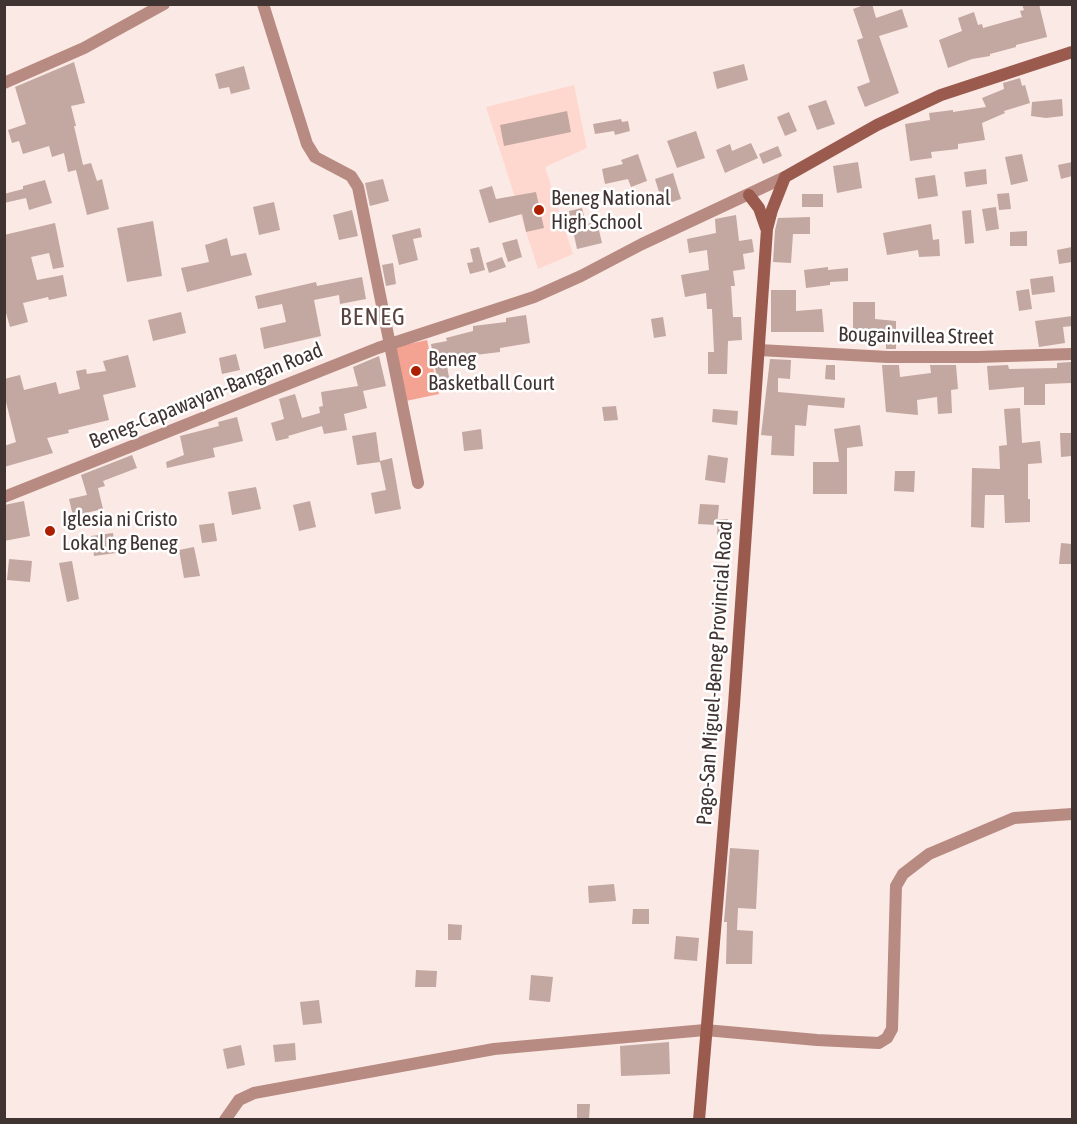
<!DOCTYPE html>
<html>
<head>
<meta charset="utf-8">
<style>
  body { margin:0 }
  #map { position:relative; width:1077px; height:1124px; overflow:hidden; background:#fbe9e5; font-family:"Asap Condensed",sans-serif }
  canvas { display:block }
  .frame { position:absolute; inset:0; border:6px solid #403432; pointer-events:none }
</style>
</head>
<body>
<div id="map">
<canvas width="1077" height="1124"></canvas>
<div class="frame"></div>
</div>
<script>
const c = document.querySelector('canvas').getContext('2d');
c.lineJoin = 'round';
function paint(path, color) { c.fillStyle = color; c.fill(path, 'evenodd'); }
const toPath = rows => new Path2D(rows.map(r => 'M' + r).join(''));
function strokePath(path, color, width, dash) { c.strokeStyle = color; c.lineWidth = width; c.lineCap = dash ? 'butt' : 'round'; c.setLineDash(dash || []); c.stroke(path); }
function label(font, color, halo, rows, align = 'center') {
  c.font = font + ' "Asap Condensed",sans-serif'; c.lineWidth = 5; c.setLineDash([]); c.textBaseline = 'middle'; c.strokeStyle = halo; c.fillStyle = color; for (const [text, x, y, turn = 0] of rows) {
    c.save(); c.translate(x, y); c.rotate((+turn || 0) * Math.PI / 180); c.textAlign = isNaN(turn) ? turn : align; if (halo) c.strokeText(text, 0, 0); c.fillText(text, 0, 0); c.restore();
  }
}
paint(toPath([
  [574,85,587,148,545,167,573,254,538,269,486,107]
]), '#fed8cf');
paint(toPath([
  [427,340,439,394,406,401,395,347]
]), '#f4a291');
paint(toPath([
  [867,4,872,4,876,18,902,9,908,27,879,36,899,93,865,107,857,87,870,82,857,40,863,38,853,9],
  [1022,4,1039,4,1047,37,1016,45,1016,47,990,54,990,56,972,59,948,68,939,40,962,31,958,18,974,12,978,25,982,24,983,28,1022,17,1020,11,1024,10],
  [74,62,85,103,71,106,76,126,74,126,83,165,91,163,97,181,102,179,109,209,87,215,76,170,68,172,64,153,52,157,49,146,23,154,19,141,12,143,8,130,26,124,15,87],
  [744,64,748,80,717,89,713,72],
  [244,66,250,89,231,94,229,87,219,89,215,74],
  [1020,78,1022,86,1025,85,1030,103,1004,111,1005,113,982,123,985,140,958,144,958,149,931,152,932,158,910,161,905,124,930,120,929,113,953,110,953,112,986,107,982,98,1004,89,1003,83],
  [1062,99,1063,116,1046,118,1031,116,1032,102],
  [826,100,835,124,817,130,808,106],
  [567,111,571,132,504,146,500,125],
  [789,112,797,131,785,136,777,117],
  [621,119,622,122,628,121,630,131,615,135,614,131,595,134,593,124],
  [696,131,705,158,677,168,667,141],
  [751,143,758,158,725,173,716,150,730,144,732,151],
  [778,146,782,156,763,164,759,154],
  [638,154,647,181,631,187,628,179,605,184,602,169,623,164,621,160],
  [1022,154,1028,181,1011,185,1005,157],
  [858,162,862,188,837,193,833,166],
  [1072,162,1072,176,1061,179,1058,165],
  [986,169,987,184,966,187,964,172],
  [673,173,681,199,663,205,655,179],
  [935,175,938,196,918,199,915,178],
  [383,179,389,201,370,206,365,183],
  [45,180,52,203,29,210,26,198,4,203,4,194,23,189,23,186],
  [492,186,496,199,536,192,544,228,526,232,522,214,489,223,479,190],
  [1009,193,1011,209,999,210,997,194],
  [802,194,823,194,823,207,802,207],
  [274,202,280,230,259,235,253,207],
  [996,207,999,229,986,231,982,209],
  [582,208,586,224,597,222,602,243,577,249,569,211],
  [352,210,358,236,339,240,333,215],
  [971,210,974,243,965,244,962,211],
  [736,215,739,241,752,239,754,252,743,254,745,269,733,271,735,286,731,286,733,317,741,317,742,340,728,341,727,374,708,374,708,352,714,352,712,309,707,309,706,293,685,297,681,275,709,270,707,250,689,253,687,239,716,233,715,219],
  [810,217,810,234,793,234,791,263,773,262,775,230,778,218],
  [153,221,162,276,127,282,117,228],
  [55,223,64,267,53,269,49,253,31,257,37,280,63,275,67,296,49,300,48,297,23,303,28,322,10,327,4,306,4,235],
  [931,224,933,240,939,239,940,256,919,257,918,250,887,255,883,233],
  [420,228,422,237,413,239,418,260,399,265,392,235],
  [1027,231,1027,246,1010,246,1010,232],
  [227,238,231,256,246,253,252,275,187,292,181,268,209,262,205,245],
  [517,239,522,257,508,262,502,243],
  [479,247,485,270,470,274,467,263,473,262,470,249],
  [1072,247,1072,262,1059,264,1057,250],
  [502,257,506,267,489,273,486,263],
  [393,263,396,284,386,286,382,265],
  [828,267,828,270,848,268,848,281,830,282,830,285,806,288,804,270],
  [1053,276,1055,292,1032,295,1030,279],
  [362,277,366,299,340,304,339,295,314,300,321,336,264,349,260,328,286,322,282,304,258,309,255,296,316,282,317,286],
  [1029,289,1032,309,1019,311,1016,291],
  [771,290,796,290,796,311,822,309,824,332,771,332],
  [853,302,875,302,875,319,896,321,896,349,886,349,886,340,853,340],
  [181,312,186,333,153,341,148,320],
  [526,315,530,343,500,348,500,352,475,355,475,353,446,360,450,383,438,385,431,344,447,341,446,338,473,331,473,326,506,322,506,318],
  [1072,316,1072,326,1063,327,1065,343,1039,347,1035,321],
  [663,317,666,336,654,338,651,319],
  [236,354,240,370,222,374,219,358],
  [128,355,136,387,103,395,109,420,68,430,69,433,47,438,53,453,4,467,4,446,16,442,4,394,4,379,20,375,24,390,56,382,59,394,80,389,76,371,86,369,87,374,106,371,103,361],
  [379,356,386,386,363,391,367,408,344,414,347,430,324,434,322,426,288,436,289,438,276,441,271,423,284,419,279,399,295,394,302,418,320,413,319,407,323,406,321,392,358,386,353,367],
  [770,359,791,360,790,379,778,378,778,392,845,398,844,408,808,405,806,426,795,425,794,456,771,455,772,436,761,435],
  [1071,362,1071,383,1045,384,1045,405,1024,405,1024,387,989,390,987,366,1008,365,1009,369,1057,368,1057,363],
  [826,365,835,365,835,380,825,379],
  [882,365,899,365,900,377,931,373,930,365,956,365,958,389,951,390,952,413,938,414,937,397,917,400,918,415,886,412],
  [616,406,618,420,604,421,602,407],
  [1020,408,1022,443,1040,441,1042,463,1028,464,1028,499,1030,499,1030,522,1005,523,1004,495,985,495,984,528,971,527,972,468,1000,469,999,446,1007,445,1004,409],
  [713,409,738,411,737,425,712,422],
  [237,417,243,441,213,448,215,457,167,468,166,462,184,455,180,436,219,426,218,422],
  [860,425,863,446,847,448,847,494,813,494,813,462,839,462,834,429],
  [481,429,483,449,464,451,462,432],
  [376,432,380,461,392,458,401,509,375,514,371,493,386,490,380,462,357,465,352,436],
  [1060,433,1072,433,1072,456,1061,457],
  [132,455,137,468,103,481,105,486,98,488,103,509,73,516,69,499,87,495,81,475],
  [708,455,728,458,725,483,705,480],
  [895,471,915,471,914,492,894,491],
  [256,487,261,509,232,515,228,492],
  [24,501,30,536,4,541,4,505],
  [310,501,316,527,299,531,293,505],
  [700,504,719,505,717,525,698,524],
  [718,519,728,519,727,536,717,535],
  [214,523,217,541,202,543,199,525],
  [113,533,116,553,94,556,91,536],
  [1061,543,1072,544,1072,564,1059,564],
  [194,547,200,576,184,578,179,550],
  [9,559,32,561,30,582,7,580],
  [72,561,79,599,67,602,59,563],
  [730,848,759,850,756,909,738,908,737,930,753,931,752,964,726,964,727,922,724,922],
  [614,884,616,901,589,903,588,886],
  [633,909,649,909,649,924,632,924],
  [448,924,462,925,461,940,448,940],
  [676,936,699,938,697,961,674,959],
  [416,970,437,971,436,987,415,987],
  [531,975,553,977,550,1002,529,1000],
  [319,1000,322,1023,303,1025,300,1002],
  [669,1042,670,1074,621,1076,620,1046],
  [295,1043,296,1060,275,1062,273,1045],
  [241,1045,245,1065,227,1069,223,1049],
  [577,1104,590,1104,589,1119,577,1119]
]), '#c3a7a1');
strokePath(toPath([
  [263,4,307,144,315,157,351,176,358,187,418,483],
  [4,83,84,48,164,4],
  [759,350,888,357,977,357,1072,354],
  [225,1120,239,1100,254,1093,494,1049,705,1030,817,1040,879,1043,887,1038,892,1029,896,886,903,874,929,854,1014,818,1072,814]
]), '#b88b82', 12);
strokePath(toPath([
  [4,497,378,348,534,297,581,276,642,244,785,177]
]), '#b88b82', 12);
strokePath(toPath([
  [749,195,759,208,766,228],
  [699,1120,734,705,767,229,772,210,785,177,877,125,941,95,1072,52]
]), '#9a5b4e', 12);
for (const [x, y, r, color] of [
  [539,210,6,"#ac1f00"],
  [416,371,6,"#ac1f00"],
  [50,531,6,"#ac1f00"]
]) { const dot = new Path2D(); dot.arc(x, y, r, 0, 2 * Math.PI); c.fillStyle = color; c.fill(dot); strokePath(dot, '#fff', 2); }
label('21px', '#403432', '#fff', [
  ["Beneg National",551,198],
  ["High School",551,222],
  ["Beneg",428,359],
  ["Basketball Court",428,383],
  ["Iglesia ni Cristo",62,519],
  ["Lokal ng Beneg",62,543]
], 'left');
label('21px', '#403432', '#fff', [
  ["Bougainvillea Street",916,336,1],
  ["Beneg-Capawayan-Bangan Road",206,396,-22],
  ["Pago-San Miguel-Beneg Provincial Road",715,673,-86]
]);
c.letterSpacing = '1.5px';
label('24px', '#5a433e', '#fff', [
  ["BENEG",373,317]
]);
c.letterSpacing = '0px';
</script>
</body>
</html>
